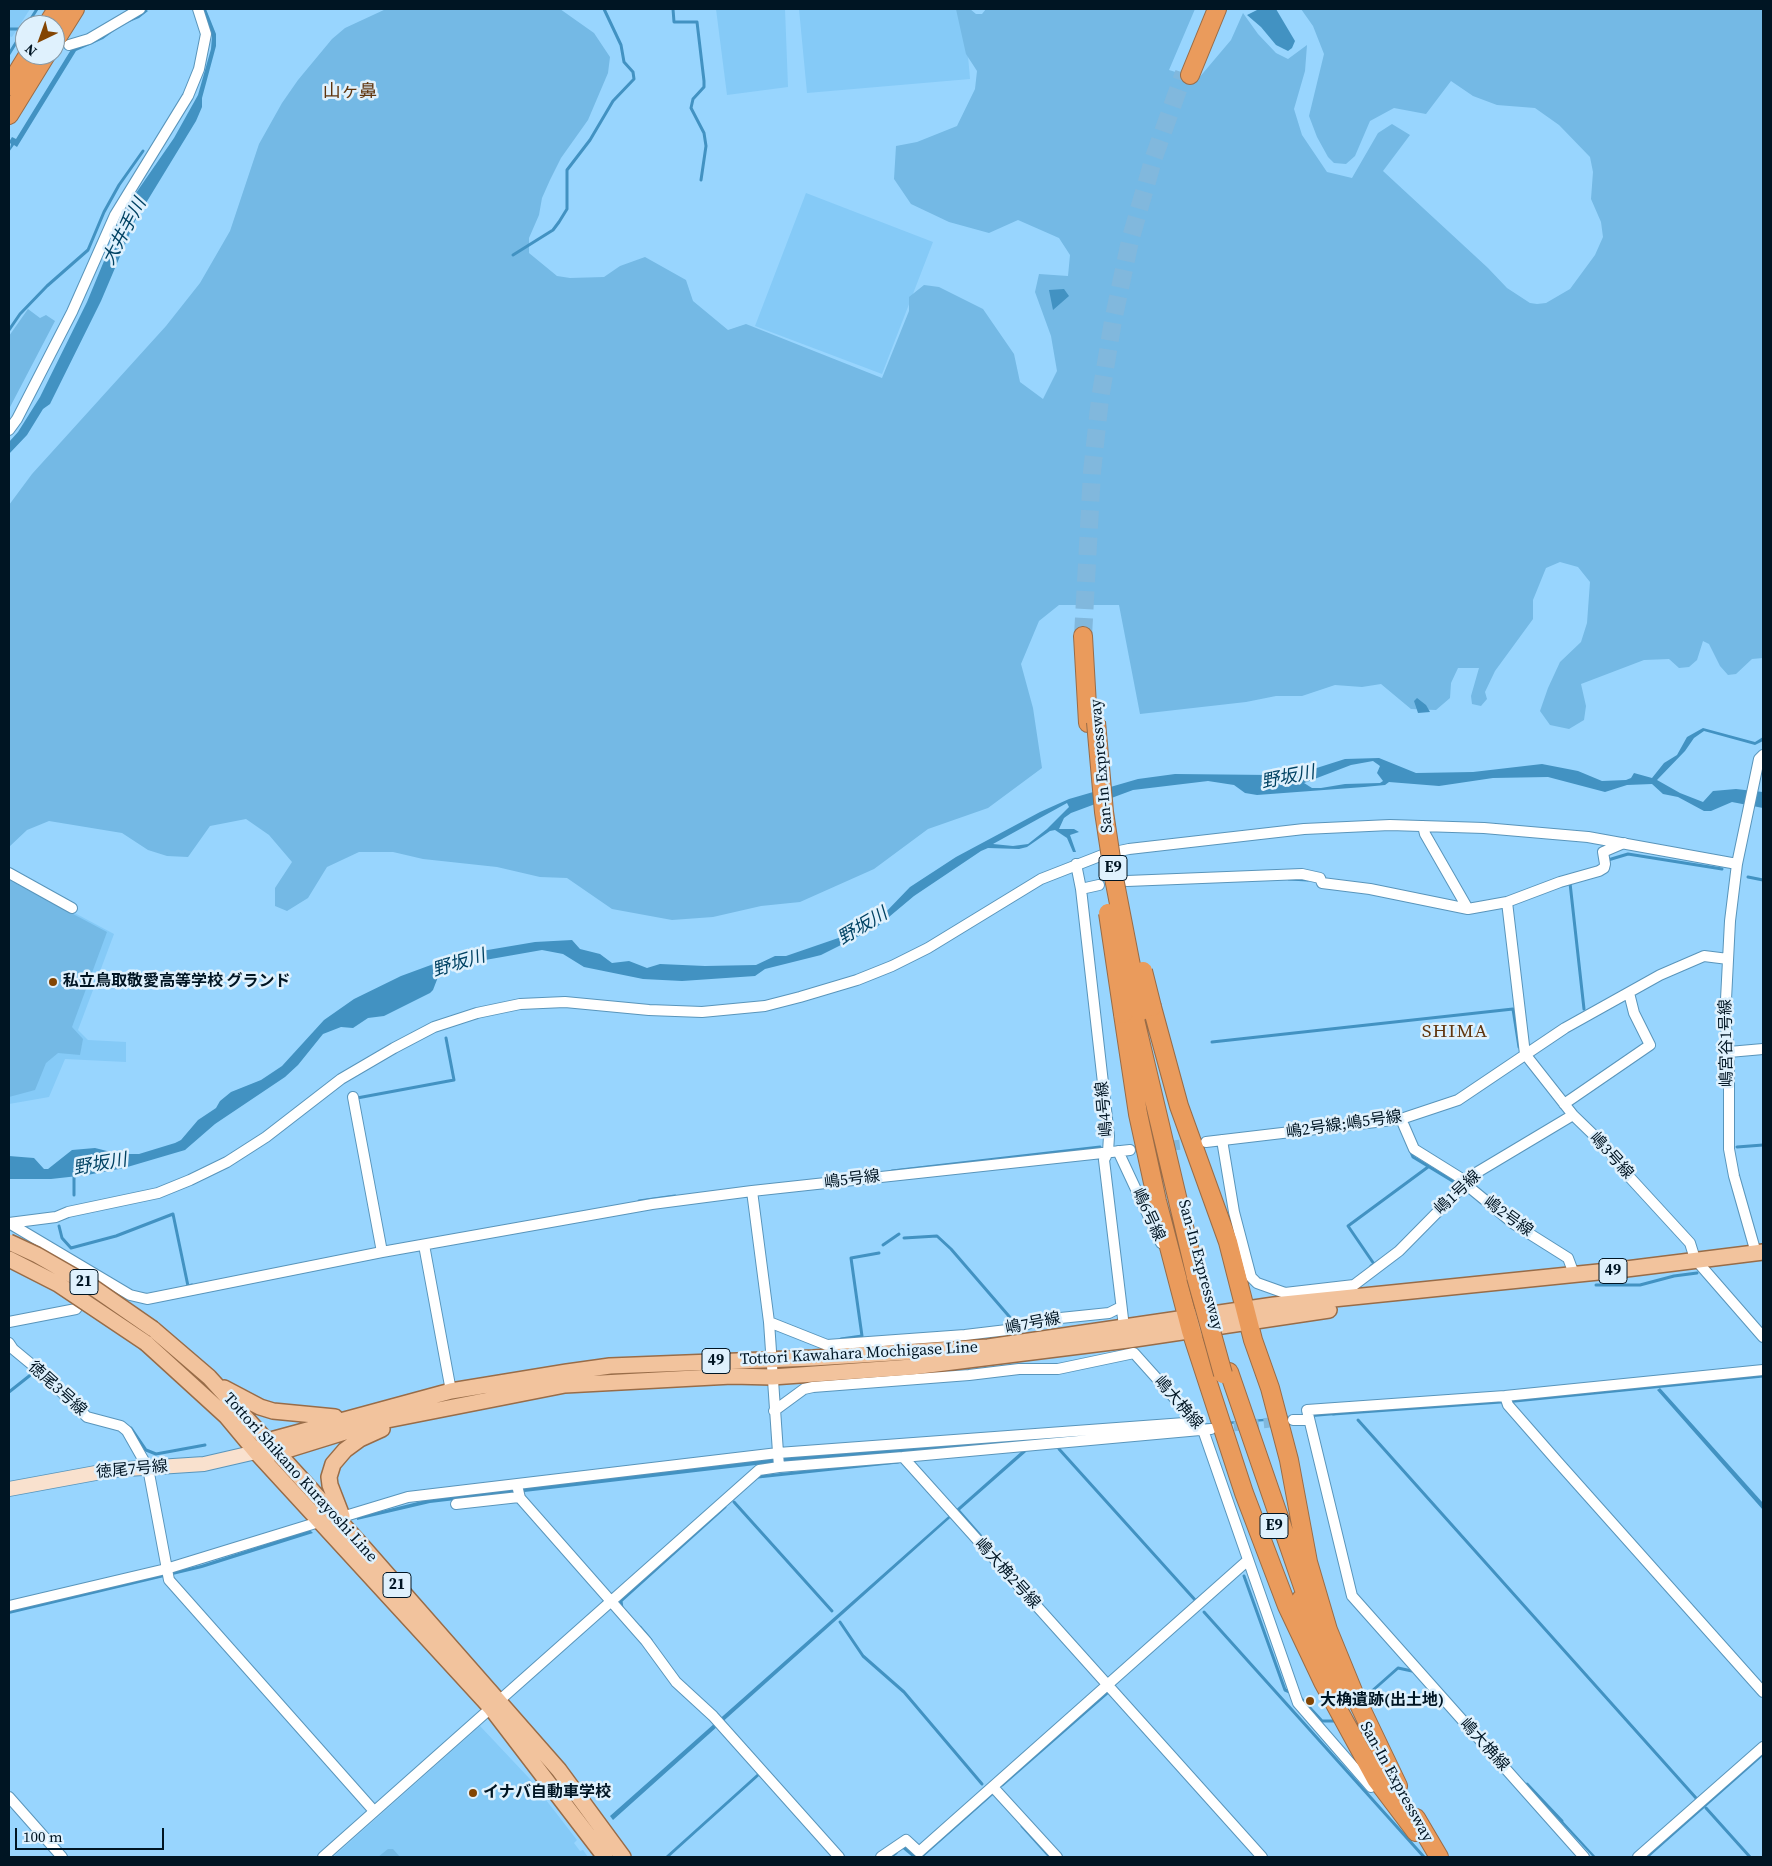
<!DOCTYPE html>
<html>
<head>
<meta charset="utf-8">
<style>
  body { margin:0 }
  #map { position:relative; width:1772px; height:1866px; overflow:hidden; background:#98d5fe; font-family:"Source Serif 4",serif }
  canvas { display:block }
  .frame { position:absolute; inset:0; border:10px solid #001523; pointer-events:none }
  .north { position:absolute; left:15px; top:15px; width:50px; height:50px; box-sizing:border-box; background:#dff1fd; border:1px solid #8699a6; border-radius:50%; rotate:222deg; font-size:14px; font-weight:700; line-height:20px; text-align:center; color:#001523 }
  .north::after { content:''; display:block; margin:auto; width:18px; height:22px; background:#834503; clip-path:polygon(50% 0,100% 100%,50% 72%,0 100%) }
  .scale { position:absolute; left:15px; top:1828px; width:149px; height:22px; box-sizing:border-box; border:2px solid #001523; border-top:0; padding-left:6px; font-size:15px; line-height:18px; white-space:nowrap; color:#001523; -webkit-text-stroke:4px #dff1fd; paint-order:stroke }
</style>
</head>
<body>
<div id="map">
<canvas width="1772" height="1866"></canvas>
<div class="frame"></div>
<div class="north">N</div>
<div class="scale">100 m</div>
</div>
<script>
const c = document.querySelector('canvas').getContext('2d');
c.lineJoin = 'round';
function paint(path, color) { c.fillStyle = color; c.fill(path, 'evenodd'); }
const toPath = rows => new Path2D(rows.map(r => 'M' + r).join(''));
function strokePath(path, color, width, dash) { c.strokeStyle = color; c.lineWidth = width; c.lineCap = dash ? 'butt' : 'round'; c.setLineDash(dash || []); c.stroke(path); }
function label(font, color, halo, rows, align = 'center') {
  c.font = font + ' "Source Serif 4","Noto Sans JP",serif'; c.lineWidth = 5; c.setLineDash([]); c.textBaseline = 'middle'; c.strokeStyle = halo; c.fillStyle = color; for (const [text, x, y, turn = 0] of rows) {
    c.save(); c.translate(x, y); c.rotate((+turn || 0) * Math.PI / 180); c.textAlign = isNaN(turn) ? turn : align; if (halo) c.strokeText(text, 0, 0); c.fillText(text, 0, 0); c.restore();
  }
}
paint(toPath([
  [9,9,30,9,12,37,9,36],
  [716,9,785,9,788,87,727,95],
  [799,9,964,9,970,79,807,93],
  [806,193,933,242,882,374,755,326],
  [9,878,114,934,78,1030,88,1040,126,1042,126,1062,65,1059,49,1097,9,1104],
  [480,1726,529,1778,577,1840,574,1843,580,1851,583,1850,588,1857,333,1857]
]), '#85caf7');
paint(toPath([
  [386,9,560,9,594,33,610,57,608,73,588,120,561,158,550,180,542,198,539,215,529,238,529,253,557,276,570,278,604,277,620,266,645,257,686,280,693,301,728,330,746,324,882,378,909,311,909,297,924,285,939,287,983,309,1014,354,1020,382,1043,399,1057,371,1051,336,1035,292,1039,274,1068,276,1070,255,1059,238,1018,220,989,233,949,222,911,204,894,179,896,146,917,142,957,126,975,89,977,71,966,54,956,9,970,9,976,14,982,14,986,9,1195,9,1169,70,1198,79,1231,40,1243,13,1258,34,1276,53,1288,59,1307,45,1305,71,1294,109,1302,135,1327,172,1352,178,1378,133,1392,124,1410,135,1383,171,1488,268,1507,288,1530,303,1537,304,1546,303,1570,289,1595,255,1603,237,1601,222,1591,199,1593,172,1590,157,1559,125,1535,108,1497,105,1473,96,1451,81,1426,114,1394,108,1370,121,1355,156,1346,164,1334,163,1328,157,1317,137,1309,116,1324,54,1313,26,1301,9,1763,9,1763,658,1752,659,1736,674,1728,675,1720,666,1709,644,1703,641,1697,660,1689,667,1679,668,1669,659,1644,660,1581,684,1586,706,1584,720,1569,729,1550,725,1540,711,1548,688,1560,662,1581,642,1587,623,1590,582,1578,567,1560,562,1546,568,1533,600,1533,619,1495,671,1485,692,1487,699,1481,706,1472,704,1471,696,1479,668,1458,668,1451,683,1450,698,1436,710,1411,709,1381,684,1362,687,1335,685,1302,696,1276,696,1246,702,1140,714,1119,605,1059,605,1039,621,1021,664,1033,708,1042,768,988,808,928,829,874,869,800,902,761,906,713,917,672,920,612,909,567,878,540,877,497,867,423,859,393,852,359,852,327,867,308,898,287,911,275,906,275,888,292,862,269,835,246,819,210,826,188,857,167,856,148,850,122,833,49,821,27,830,9,847,9,505,32,474,166,326,200,283,230,231,259,144,282,103,298,80,332,39,345,28],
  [28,309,40,318,46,315,55,321,9,409,9,336],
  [9,880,107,932,72,1027,83,1039,80,1055,58,1053,46,1063,35,1090,9,1097],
  [388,1849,393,1849,400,1857,378,1857]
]), '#74b9e5');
paint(toPath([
  [145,9,148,11,139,18,122,25,103,39,76,51,17,147,14,145,9,152,11,144,9,142,12,137,16,139,72,48],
  [199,9,206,9,216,34,216,46,202,98,202,107,196,121,135,221,101,301,50,404,43,409,27,435,9,454,9,442,18,432,40,397,87,302,121,220,136,193,174,138,198,95,211,49,212,37,210,29],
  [1259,9,1276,9,1295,41,1292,48,1288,51,1276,45,1261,27,1247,15],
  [1064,289,1069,296,1053,310,1049,290],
  [1417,698,1426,705,1430,712,1418,713,1414,701],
  [1703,728,1755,742,1763,737,1763,741,1755,745,1704,731,1694,738,1685,751,1657,780,1680,793,1703,802,1713,791,1736,789,1763,792,1763,808,1732,802,1711,811,1704,811,1678,797,1663,794,1652,784,1627,785,1605,792,1548,777,1493,778,1439,786,1389,782,1385,785,1364,787,1257,795,1245,793,1234,785,1208,781,1133,790,1071,813,1064,818,1059,829,1074,829,1079,832,1070,835,1076,852,1073,852,1067,838,1055,830,1050,831,1027,847,1019,849,988,848,981,851,914,896,877,927,821,955,765,969,755,976,682,981,643,979,584,967,563,954,542,950,468,963,445,970,438,977,433,990,430,993,384,1016,368,1018,353,1028,341,1027,323,1034,298,1065,285,1077,215,1124,185,1150,124,1168,87,1175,51,1179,9,1179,9,1156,34,1158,44,1169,48,1169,72,1150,95,1148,119,1154,139,1154,175,1143,181,1140,198,1120,216,1108,220,1101,231,1092,261,1080,282,1066,324,1020,354,999,401,976,458,955,535,942,572,940,580,949,600,954,612,963,629,961,647,968,660,964,705,966,756,965,775,956,786,956,850,934,883,915,910,887,956,857,1040,812,1069,799,1138,779,1175,774,1270,775,1272,777,1304,772,1345,759,1379,758,1416,773,1473,772,1542,764,1578,771,1602,781,1626,780,1631,778,1634,773,1652,778,1664,763,1677,755,1687,737],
  [1373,761,1380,766,1377,773,1383,781,1380,783,1345,784,1321,788,1312,788,1304,783,1351,765],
  [1067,803,1069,807,1047,829,1028,844,1013,846,993,844],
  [1660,1388,1763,1503,1763,1510,1657,1390],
  [1337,1413,1336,1415,773,1463,430,1503,357,1520,357,1517,430,1499,781,1457],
  [1022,1451,1026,1452,960,1510,1051,1614,1050,1615,958,1511,613,1820,610,1816],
  [310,1530,313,1533,202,1568,9,1614,9,1611,201,1565],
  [1763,1753,1763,1756,1649,1857,1646,1857],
  [1561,1819,1596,1857,1593,1857,1559,1820]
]), '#4292c2');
strokePath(toPath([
  [673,9,674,22,697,22,704,81,704,87,693,99,691,108,704,133,706,146,701,180],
  [27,25,37,9],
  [9,29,23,29],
  [9,54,25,28],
  [513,255,553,230,559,222,567,209,567,170,590,140,613,101,634,79,633,72,624,62,621,45,604,9],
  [9,330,20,314,47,286,88,250,104,212,119,185,143,151],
  [1608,860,1628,854,1722,869],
  [1748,877,1763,880],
  [1289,879,1308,880],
  [1570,883,1584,1009],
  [1212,1042,1513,1009,1519,1047],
  [357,1098,454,1080,446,1038],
  [1737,1147,1763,1145],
  [1410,1150,1413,1157,1459,1185],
  [892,1171,1100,1147],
  [74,1195,74,1177],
  [639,1201,675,1196],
  [59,1226,62,1238,71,1248,116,1236,173,1214,188,1286,192,1285],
  [904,1238,937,1236,951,1249,1014,1322,1029,1319],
  [883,1245,899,1234],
  [1371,1266,1374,1264,1348,1226,1428,1167],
  [1596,1285,1640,1285,1674,1276,1697,1273],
  [841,1339,862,1336,851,1258,879,1253],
  [9,1392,33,1373],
  [1333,1414,1515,1401,1763,1376],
  [1358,1420,1696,1798],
  [131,1428,146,1450,156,1454,205,1445],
  [1059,1449,1196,1601],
  [758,1477,898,1462],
  [734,1502,832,1611],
  [1244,1576,1285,1690,1292,1693],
  [622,1608,621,1601,725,1507],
  [1204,1612,1424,1857],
  [840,1622,863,1656,904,1692,982,1784],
  [640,1627,651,1640],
  [1298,1695,1322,1721,1337,1721],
  [1363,1699,1398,1668,1412,1671],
  [1527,1784,1562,1821],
  [1002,1785,1107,1693],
  [1706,1808,1750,1857],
  [1022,1826,1050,1857],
  [903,1847,915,1857],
  [667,1857,758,1775],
  [890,1857,896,1853],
  [921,1857,992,1794]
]), '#4292c2', 3);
strokePath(toPath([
  [1140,1149,1196,1143],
  [1219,1428,1293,1420]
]), '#81b8dd', 10, [10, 5]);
strokePath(toPath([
  [1083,636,1092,472,1100,399,1113,321,1130,241,1154,157,1184,73]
]), '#81b8dd', 18, [18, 9]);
const street = toPath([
  [69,45,89,39,140,9],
  [9,430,17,419,72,312,115,215,188,96,199,69,206,34,198,9],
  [1423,826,1425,834,1468,909],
  [1076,864,1081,889,1109,1136,1108,1152,1104,1160,1124,1327],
  [9,873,72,908],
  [1127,881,1302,874,1320,878,1322,883,1370,889,1468,909,1507,902,1560,882,1599,871,1604,868,1605,864,1603,852,1624,843],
  [1081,889,1099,885],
  [1507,902,1525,1054,1573,1115,1606,1147,1623,1170,1690,1243,1695,1259,1763,1337],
  [1729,1052,1763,1049],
  [353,1097,382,1252],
  [1564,1104,1650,1045,1634,1013,1629,993],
  [1401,1119,1414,1149,1467,1182,1469,1187,1514,1224,1568,1258,1574,1274],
  [1222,1140,1234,1212,1251,1277,1257,1283,1285,1293,1354,1285],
  [1206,1142,1401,1119,1458,1100,1565,1028,1660,975,1704,956,1728,959],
  [1130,1150,752,1191,769,1322,779,1467,903,1457,1262,1857],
  [1118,1151,1161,1243],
  [9,1223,56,1217,68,1212,158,1193,190,1180,227,1162,266,1137,341,1079,394,1048,434,1027,477,1013,520,1004,565,1002,649,1010,702,1012,765,1006,800,997,857,980,892,966,928,948,1041,879,1105,854,1129,849,1304,829,1390,825,1484,828,1588,837,1737,864],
  [9,1223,130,1295,147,1299,382,1252,652,1204,752,1191],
  [424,1245,451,1391],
  [1756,1253,1734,1176,1729,1149,1729,1052,1725,1019,1730,921,1737,864,1759,759,1763,755],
  [1354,1285,1399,1251,1476,1173,1573,1115],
  [9,1322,76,1309,85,1295],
  [769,1322,827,1345,965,1335,1007,1330,1041,1320,1109,1313,1121,1307],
  [9,1343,13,1349,42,1373,87,1417,121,1426,127,1431,148,1468,169,1580,374,1811],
  [1505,1396,1508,1405,1557,1461,1763,1692],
  [774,1411,804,1389,813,1387,969,1375,1019,1369,1058,1369,1134,1353,1203,1430,1298,1703,1371,1787],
  [1293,1420,1309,1420],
  [903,1457,1211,1429],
  [517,1485,520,1498,646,1641,676,1682,713,1716,839,1857],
  [456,1504,519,1497],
  [342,1517,408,1497,778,1453,1198,1422],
  [9,1606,166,1569,319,1522],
  [993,1787,1057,1857],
  [9,1797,62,1857],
  [323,1857,759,1470,779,1467],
  [881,1857,906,1840,919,1852,1247,1561],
  [1584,1857,1352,1596,1307,1410,1505,1396,1763,1370],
  [1638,1857,1763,1747]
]);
const secondary = toPath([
  [9,1489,112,1470,204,1464,256,1452]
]);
const primary = toPath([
  [153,1329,209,1377,365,1549,559,1770,623,1857],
  [146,1343,226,1416,256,1452,491,1708,605,1857],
  [224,1388,260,1407,273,1411,335,1417],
  [256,1452,267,1441,451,1391,567,1372,610,1366,813,1358,988,1347,1274,1305,1618,1270,1763,1252],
  [256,1452,277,1453,377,1422,565,1385,732,1376,772,1377,912,1367,1128,1340,1329,1310],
  [342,1516,330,1485,329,1477,333,1464,345,1450,360,1439,382,1429]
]);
const highway = toPath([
  [47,25,57,9],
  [55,41,75,9],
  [1190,75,1217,9],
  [9,86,28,55],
  [9,115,46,55],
  [1083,636,1088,723],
  [1152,1007,1179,1106,1228,1242,1253,1340,1270,1388,1289,1460,1308,1562,1328,1630,1355,1696,1398,1786],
  [1123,1014,1138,1114,1157,1201,1191,1331,1244,1493,1287,1606,1323,1682,1376,1779,1416,1832],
  [1134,1015,1196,1277],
  [1229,1372,1311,1610],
  [1301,1599,1336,1684],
  [1416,1818,1439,1857]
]);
strokePath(street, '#5995bb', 12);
strokePath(secondary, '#5995bb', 16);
strokePath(primary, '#986c48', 18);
strokePath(highway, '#986c48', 20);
strokePath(street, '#fff', 10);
strokePath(secondary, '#f9e1ce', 14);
strokePath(primary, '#f2c39d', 15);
strokePath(highway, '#ea9b5c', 18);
const primaryBridge = toPath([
  [9,1242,37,1255,91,1286,153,1329],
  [9,1259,58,1284,146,1343]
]);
const highwayBridge = toPath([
  [1096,722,1104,812,1114,878,1140,1012],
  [1108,913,1123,1014],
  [1143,971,1152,1007],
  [1196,1277,1223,1374]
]);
strokePath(primaryBridge, '#986c48', 18, []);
strokePath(highwayBridge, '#986c48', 20, []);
strokePath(primaryBridge, '#f2c39d', 15);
strokePath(highwayBridge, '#ea9b5c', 18);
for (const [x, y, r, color] of [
  [53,982,5,"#834503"],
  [1310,1701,5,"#834503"],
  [473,1793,5,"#834503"]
]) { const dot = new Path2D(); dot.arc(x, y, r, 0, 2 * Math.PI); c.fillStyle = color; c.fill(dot); strokePath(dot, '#dff1fd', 2); }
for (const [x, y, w] of [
  [1113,868,28],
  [1613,1271,28],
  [84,1282,28],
  [716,1361,28],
  [1274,1526,28],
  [397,1585,28]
]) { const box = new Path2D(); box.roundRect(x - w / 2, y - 12.5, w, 25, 4); c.fillStyle = '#dff1fd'; c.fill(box); strokePath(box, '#001523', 1); }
label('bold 15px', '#001523', null, [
  ["E9",1113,868],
  ["49",1613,1271],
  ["21",84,1282],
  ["49",716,1361],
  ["E9",1274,1526],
  ["21",397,1585]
]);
label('16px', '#001523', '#dff1fd', [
  ["San-In Expressway",1102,766,-95],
  ["嶋宮谷1号線",1727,1043,-91],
  ["嶋4号線",1105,1109,-95],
  ["嶋2号線;嶋5号線",1344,1125,-8],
  ["嶋3号線",1611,1156,48],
  ["嶋5号線",852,1180,-7],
  ["嶋1号線",1458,1193,-43],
  ["嶋6号線",1148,1215,65],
  ["嶋2号線",1508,1217,36],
  ["San-In Expressway",1200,1265,75],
  ["嶋7号線",1033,1324,-11],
  ["Tottori Kawahara Mochigase Line",859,1354,-3],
  ["徳尾3号線",57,1389,42],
  ["嶋大桷線",1178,1403,49],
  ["徳尾7号線",132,1470,-5],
  ["Tottori Shikano Kurayoshi Line",300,1478,48],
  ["嶋大桷2号線",1007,1574,48],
  ["嶋大桷線",1484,1745,48],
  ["San-In Expressway",1396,1782,61]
]);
label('bold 16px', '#001523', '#dff1fd', [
  ["私立鳥取敬愛高等学校 グランド",63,982],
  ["大桷遺跡(出土地)",1320,1701],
  ["イナバ自動車学校",483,1793]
], 'left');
label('18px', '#60350e', '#dff1fd', [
  ["山ヶ鼻",350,92]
]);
label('italic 18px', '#004263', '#dff1fd', [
  ["大井手川",125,232,-62],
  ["野坂川",1288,778,-11],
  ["野坂川",863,927,-31],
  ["野坂川",459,964,-17],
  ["野坂川",100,1165,-10]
]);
c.letterSpacing = '1px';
label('19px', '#60350e', '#dff1fd', [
  ["SHIMA",1455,1032]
]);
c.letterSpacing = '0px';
</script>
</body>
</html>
